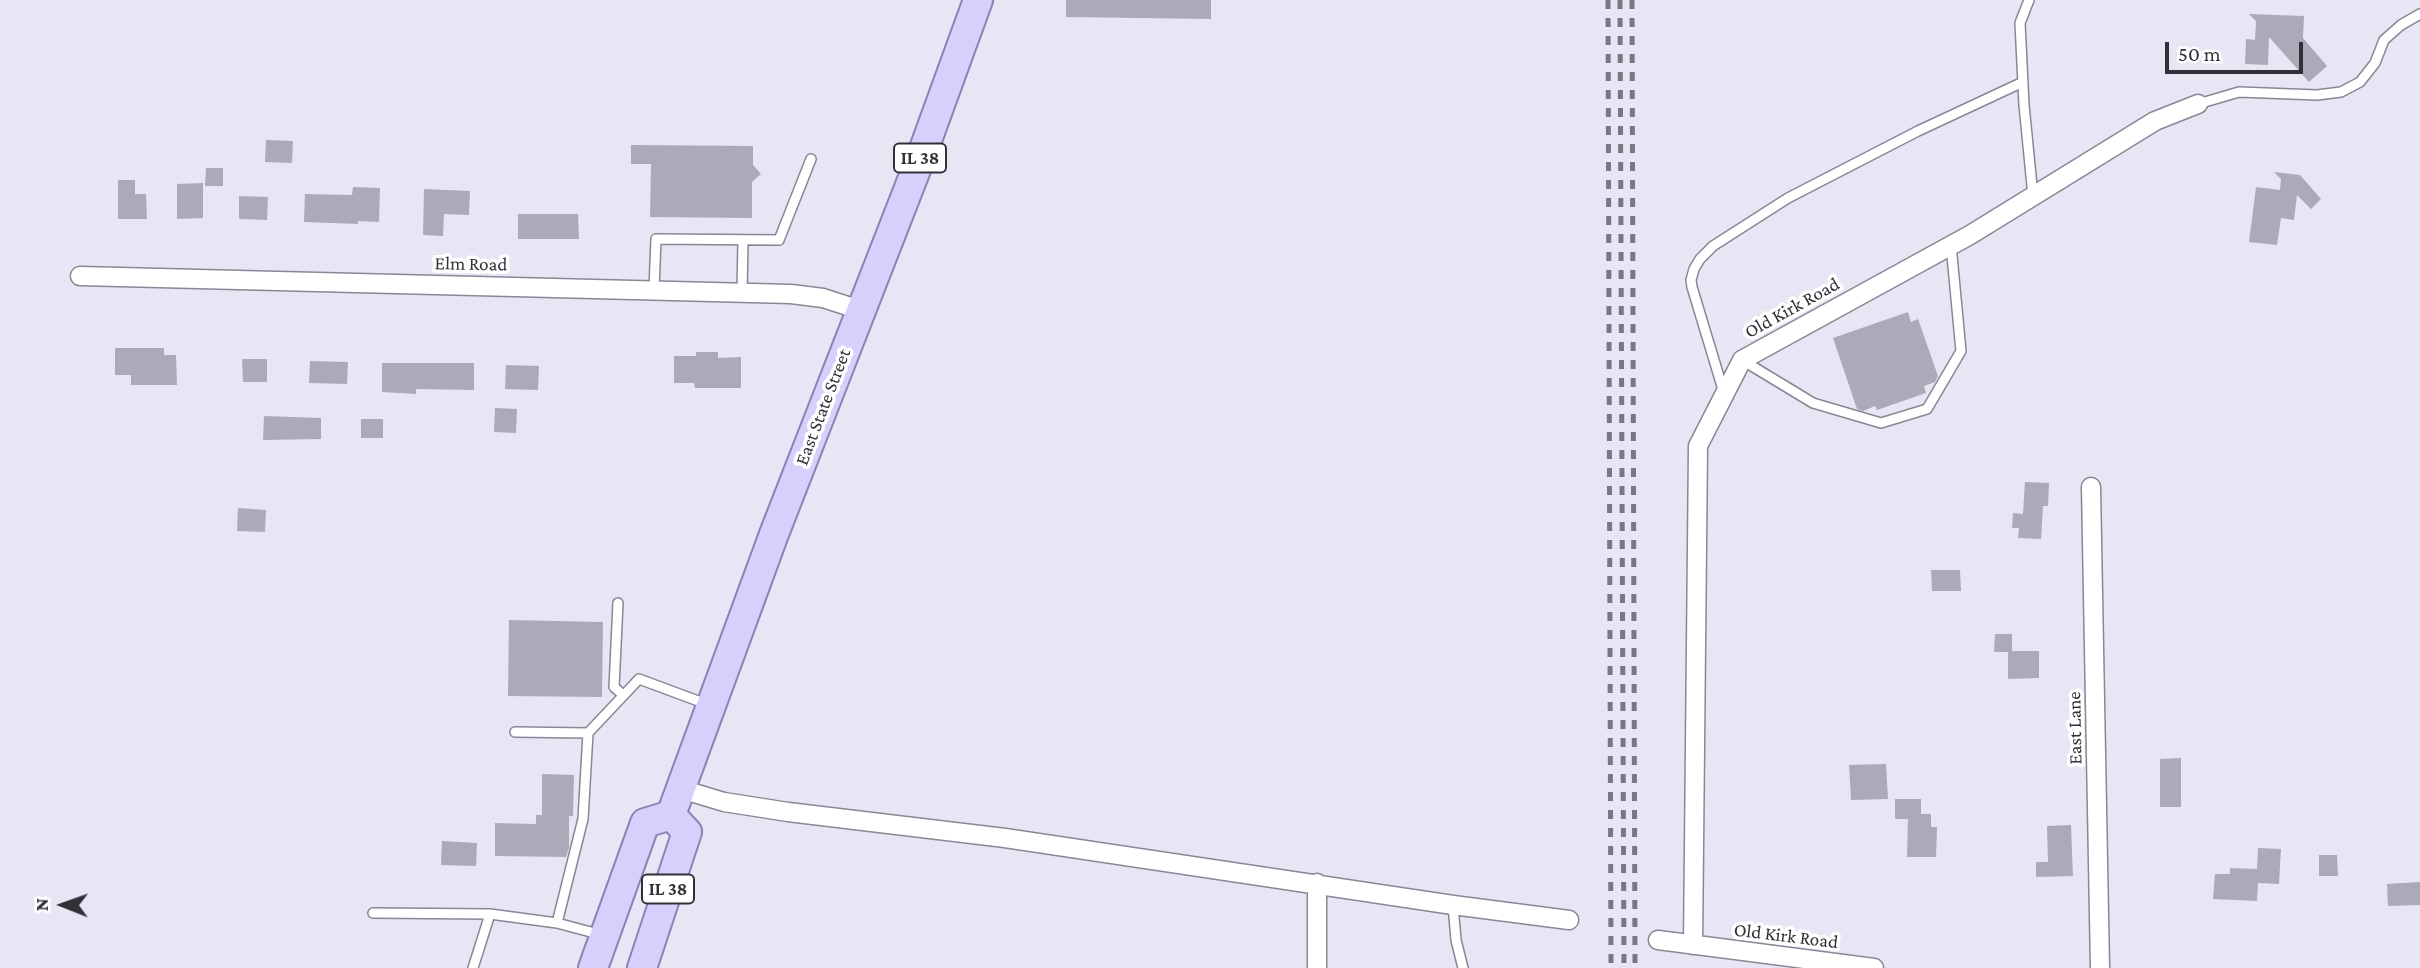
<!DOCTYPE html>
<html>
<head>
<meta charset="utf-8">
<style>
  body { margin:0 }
  #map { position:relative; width:2420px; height:968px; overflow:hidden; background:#e7e6f5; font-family:"Crimson Pro",serif }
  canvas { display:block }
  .north { position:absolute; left:28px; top:870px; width:70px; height:70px; -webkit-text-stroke:5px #fff; paint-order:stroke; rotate:271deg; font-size:19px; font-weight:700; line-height:28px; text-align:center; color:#303036 }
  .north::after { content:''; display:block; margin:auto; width:24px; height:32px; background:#303036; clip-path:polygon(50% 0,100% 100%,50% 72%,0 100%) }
  .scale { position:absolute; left:2165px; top:42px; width:138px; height:32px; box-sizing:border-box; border:4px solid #303036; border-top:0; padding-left:9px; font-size:21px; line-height:24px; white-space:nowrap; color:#303036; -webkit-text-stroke:5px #fff; paint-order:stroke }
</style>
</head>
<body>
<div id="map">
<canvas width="2420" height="968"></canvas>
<div class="north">N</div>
<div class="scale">50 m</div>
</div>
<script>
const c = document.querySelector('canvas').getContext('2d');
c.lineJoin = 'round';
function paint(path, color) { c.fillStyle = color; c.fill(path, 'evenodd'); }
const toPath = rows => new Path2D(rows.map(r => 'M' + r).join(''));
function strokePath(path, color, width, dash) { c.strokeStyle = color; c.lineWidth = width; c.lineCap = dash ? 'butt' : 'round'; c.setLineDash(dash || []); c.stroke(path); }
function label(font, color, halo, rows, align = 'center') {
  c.font = font + ' "Crimson Pro",serif'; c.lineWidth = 7; c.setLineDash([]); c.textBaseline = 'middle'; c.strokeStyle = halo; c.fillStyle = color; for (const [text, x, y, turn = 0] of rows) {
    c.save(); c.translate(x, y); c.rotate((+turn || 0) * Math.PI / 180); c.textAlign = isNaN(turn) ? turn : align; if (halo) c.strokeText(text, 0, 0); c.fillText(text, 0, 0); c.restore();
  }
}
paint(toPath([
  [1066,0,1211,0,1211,19,1066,17],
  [2249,14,2304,16,2303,38,2327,66,2309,82,2269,37,2268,65,2245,64,2246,39,2255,40,2256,21],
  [266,140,293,141,292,163,265,162],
  [631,145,753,146,753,165,761,174,752,182,752,218,650,217,651,164,631,164],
  [206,168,223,168,223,186,205,186],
  [2274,172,2300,175,2321,199,2311,209,2297,195,2294,220,2281,218,2277,245,2249,242,2256,187,2280,190,2281,179],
  [118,180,135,180,135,194,146,194,147,219,118,219],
  [203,183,203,218,177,219,177,184],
  [353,187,380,188,379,222,358,221,358,224,304,222,305,194,352,195],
  [424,189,470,191,469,215,444,214,443,236,423,235],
  [239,196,268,197,267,220,239,219],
  [518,214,578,214,579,239,518,239],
  [1908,312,1911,322,1918,319,1938,376,1935,382,1924,386,1926,393,1877,410,1875,406,1863,411,1857,409,1833,338],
  [115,348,164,348,164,355,176,355,177,385,131,385,131,375,115,375],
  [696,352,718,352,718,358,741,357,741,388,695,388,694,383,674,383,674,356,696,356],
  [242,359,267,359,267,382,243,382],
  [310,361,348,362,347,384,309,383],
  [382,363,474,363,474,390,416,389,416,394,382,392],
  [506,365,539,366,538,390,505,389],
  [495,408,517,409,516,433,494,432],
  [264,416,321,418,321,439,263,440],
  [361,419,383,419,383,438,361,438],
  [2025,482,2049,483,2048,506,2043,506,2041,539,2018,538,2019,528,2012,528,2013,513,2023,514],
  [238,508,266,510,265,532,237,531],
  [1931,570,1960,570,1961,591,1932,591],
  [509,620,603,622,602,697,508,696],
  [1995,634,2012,634,2012,651,2039,651,2039,678,2008,679,2008,652,1994,652],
  [2181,758,2181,807,2160,807,2160,759],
  [1886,764,1888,799,1851,800,1849,765],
  [542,774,574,775,573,816,569,816,569,848,566,857,495,856,495,823,536,824,536,815,542,815],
  [1895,799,1921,799,1921,814,1931,814,1931,827,1937,827,1936,857,1907,857,1908,819,1895,819],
  [2071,825,2073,876,2036,877,2036,862,2048,862,2047,826],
  [442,841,477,843,476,866,441,865],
  [2258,848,2281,849,2279,884,2258,883,2257,901,2213,899,2215,874,2230,874,2230,868,2257,869],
  [2319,855,2337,855,2338,876,2319,876],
  [2420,882,2420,905,2388,906,2387,884]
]), '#abaab9');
const lane = toPath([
  [2029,0,2020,23,2024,105,2033,196],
  [2198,104,2239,92,2317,95,2341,92,2360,82,2375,63,2384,40,2401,25,2420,14],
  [654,289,656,239,779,240,811,159],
  [742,294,743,240],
  [1742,360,1813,403,1881,423,1927,409,1961,351,1951,245],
  [1724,393,1692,287,1691,280,1694,269,1700,259,1713,246,1788,198,1918,131,2023,82],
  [618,603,614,687,623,695],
  [515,732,588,733,639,679,709,705],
  [1453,905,1456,940,1463,968],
  [373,913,490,914,557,923,602,935],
  [557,923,583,819,588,733],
  [473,968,490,914]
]);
const street = toPath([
  [80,276,791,294,823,298,860,310],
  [2091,487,2100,968],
  [681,789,724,802,788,812,1005,838,1453,905,1569,920],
  [1317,883,1317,968],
  [1658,940,1874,968],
  [1693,945,1698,446,1742,360,1970,235,2155,121,2198,104]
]);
const primary = toPath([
  [671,815,774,534,921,157,978,0],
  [593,968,645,823,671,815],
  [642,968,687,832,671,815]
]);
strokePath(lane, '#888795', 12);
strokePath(street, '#888795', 21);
strokePath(primary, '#8a84b6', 32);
strokePath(lane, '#fff', 9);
strokePath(street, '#fff', 18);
strokePath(primary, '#d6d0fd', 28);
strokePath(toPath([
  [1608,0,1611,968],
  [1620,0,1624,968],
  [1632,0,1635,968]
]), '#787882', 5, [9, 9]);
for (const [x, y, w] of [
  [920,158,52],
  [668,889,52]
]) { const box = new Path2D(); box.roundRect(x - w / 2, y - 14.5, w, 29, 5); c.fillStyle = '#fff'; c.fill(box); strokePath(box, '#303036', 2); }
label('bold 18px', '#303036', null, [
  ["IL 38",920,158],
  ["IL 38",668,889]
]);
label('19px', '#303036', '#fff', [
  ["Elm Road",471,264,1],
  ["Old Kirk Road",1792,308,-29],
  ["East State Street",823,407,-69],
  ["East Lane",2075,728,-91],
  ["Old Kirk Road",1786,936,7]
]);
</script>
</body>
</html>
